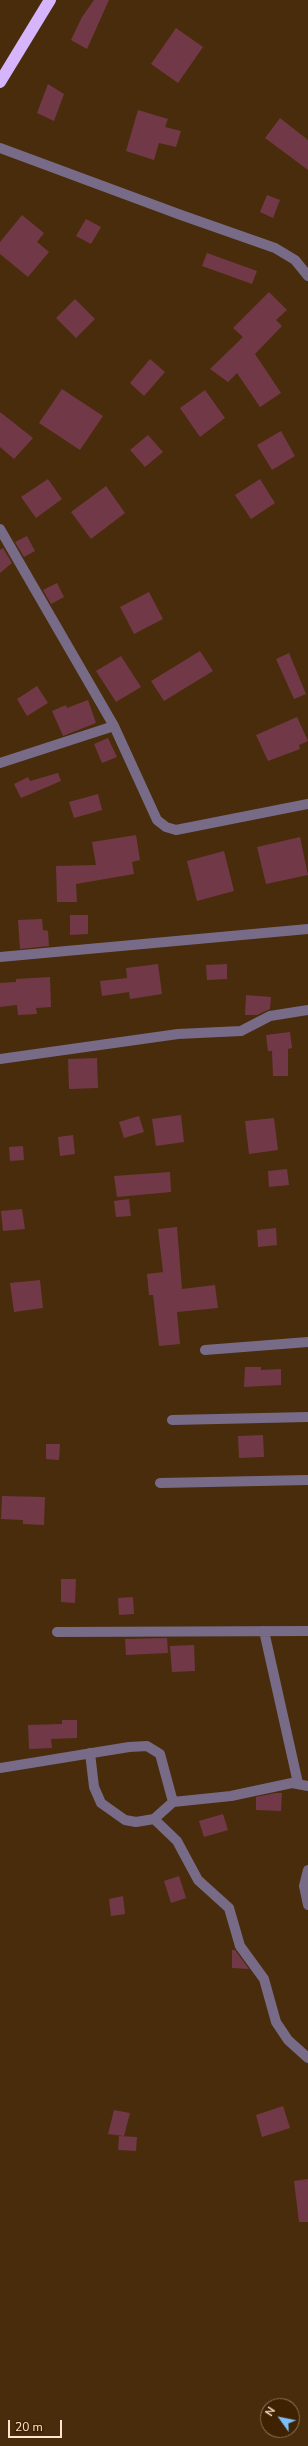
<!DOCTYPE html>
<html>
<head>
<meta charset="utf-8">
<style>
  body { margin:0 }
  #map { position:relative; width:308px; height:2446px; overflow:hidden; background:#492c0b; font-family:"Nunito Sans",sans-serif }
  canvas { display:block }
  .north { position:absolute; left:260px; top:2398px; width:40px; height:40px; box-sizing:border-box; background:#3e2201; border:1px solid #8b7053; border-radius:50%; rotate:303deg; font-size:11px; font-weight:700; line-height:16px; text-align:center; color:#ffe5ce }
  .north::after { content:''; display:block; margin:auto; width:14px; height:18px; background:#7abff8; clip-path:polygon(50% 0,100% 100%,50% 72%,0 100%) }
  .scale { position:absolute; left:8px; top:2420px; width:54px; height:18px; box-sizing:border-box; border:2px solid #ffe5ce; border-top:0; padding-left:5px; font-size:12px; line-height:14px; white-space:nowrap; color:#ffe5ce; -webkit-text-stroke:3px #3e2201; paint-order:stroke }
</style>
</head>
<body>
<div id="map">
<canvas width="308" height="2446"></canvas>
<div class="north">N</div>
<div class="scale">20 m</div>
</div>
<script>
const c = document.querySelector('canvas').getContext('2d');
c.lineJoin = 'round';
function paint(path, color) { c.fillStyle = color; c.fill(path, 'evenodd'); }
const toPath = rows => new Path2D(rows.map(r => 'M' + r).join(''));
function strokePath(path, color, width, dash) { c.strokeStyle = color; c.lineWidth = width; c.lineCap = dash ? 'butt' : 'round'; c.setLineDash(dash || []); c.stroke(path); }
paint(toPath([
  [94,0,109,0,87,49,71,40,82,17],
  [176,28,203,47,178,83,151,64],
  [48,84,64,94,54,121,37,113],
  [138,110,168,119,165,127,181,131,176,147,159,143,154,160,126,151],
  [280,118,308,140,308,170,265,138],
  [267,195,280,200,273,218,260,212],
  [22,215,44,233,37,242,49,252,28,277,0,254,0,242],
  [86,219,101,227,91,244,76,236],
  [207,253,257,271,252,284,202,266],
  [269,292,287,310,276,320,282,326,255,354,281,393,260,407,237,373,228,382,210,369,243,337,233,328],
  [75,299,95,319,76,338,56,318],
  [150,359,165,372,144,396,130,383],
  [62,389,103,416,80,450,39,423],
  [205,390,225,418,200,437,180,408],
  [0,412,33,438,14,459,0,447],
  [281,431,295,456,272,470,257,445],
  [148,435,163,452,145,467,130,450],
  [48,479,62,499,36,518,21,497],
  [260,479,275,503,251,519,235,495],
  [106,486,125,513,91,539,71,512],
  [27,536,35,551,24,557,15,542],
  [3,548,12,563,0,573,0,550],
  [57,583,64,597,51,604,43,590],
  [149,592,163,619,134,634,120,607],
  [200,651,213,671,164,701,151,681],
  [289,653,306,694,294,699,276,659],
  [121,656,141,687,116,702,96,671],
  [37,686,48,703,27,716,17,699],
  [88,700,96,723,63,736,52,711,66,705,67,708],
  [297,717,308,741,299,745,300,749,268,761,256,735],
  [108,738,117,757,102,763,94,744],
  [58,773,61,781,21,798,14,784,28,777,30,781],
  [98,794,102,810,74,818,69,802],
  [136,835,140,860,132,862,134,874,76,884,77,902,57,902,56,866,96,865,92,842],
  [300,837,308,875,266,884,257,847],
  [224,851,234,891,197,901,187,861],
  [70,915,88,915,88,934,70,935],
  [42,919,43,930,48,931,49,946,20,949,18,920],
  [158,964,162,994,130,999,129,992,102,996,100,981,127,978,126,968],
  [227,964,227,979,207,980,206,965],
  [50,977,51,1007,36,1008,37,1014,18,1015,17,1005,0,1007,0,983,16,982,16,979],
  [246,995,271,997,270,1009,257,1015,245,1015],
  [290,1032,292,1048,288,1049,288,1076,273,1076,272,1051,268,1051,266,1035],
  [97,1058,98,1088,69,1089,68,1059],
  [181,1115,184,1142,156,1146,152,1119],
  [139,1116,144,1132,124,1138,119,1122],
  [274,1118,278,1150,249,1154,245,1121],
  [73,1135,75,1154,60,1156,58,1137],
  [23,1146,24,1160,10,1161,9,1147],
  [287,1169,289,1185,269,1187,268,1171],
  [170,1172,171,1192,117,1197,114,1176],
  [129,1199,131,1216,116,1217,114,1201],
  [22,1209,25,1229,3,1231,1,1211],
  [177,1227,182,1289,215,1285,218,1308,177,1312,180,1344,159,1346,153,1295,149,1295,147,1274,163,1272,158,1229],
  [276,1228,277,1245,258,1247,257,1230],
  [40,1280,43,1308,14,1312,10,1283],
  [245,1367,261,1367,261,1370,281,1369,281,1385,244,1387],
  [263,1435,264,1457,239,1458,238,1436],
  [46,1444,60,1444,59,1460,46,1459],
  [2,1496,45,1497,44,1525,23,1524,23,1520,1,1519],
  [61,1579,76,1579,75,1603,61,1602],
  [133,1597,134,1614,119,1615,118,1598],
  [167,1638,168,1653,126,1655,125,1639],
  [194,1645,195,1671,172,1672,170,1646],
  [62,1720,77,1720,77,1738,51,1739,52,1748,29,1749,28,1725,62,1724],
  [276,1793,282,1793,281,1811,256,1810,256,1797],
  [223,1814,228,1830,204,1837,199,1821],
  [179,1876,186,1898,171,1903,164,1881],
  [123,1896,125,1914,111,1916,109,1899],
  [232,1950,235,1950,249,1969,232,1968],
  [283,2106,290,2128,262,2137,256,2115],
  [114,2110,130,2113,124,2136,108,2134],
  [119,2136,137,2137,136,2151,118,2150],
  [308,2179,308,2222,299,2222,294,2181]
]), '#713947');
strokePath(toPath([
  [0,148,181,215,275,248,295,260,308,276],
  [0,529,114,726,157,820,166,827,176,830,308,804],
  [0,763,114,726],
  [0,957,308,929],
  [0,1059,178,1034,241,1031,270,1016,308,1010],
  [205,1350,308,1342],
  [172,1420,308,1417],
  [160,1483,308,1480],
  [264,1631,298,1783],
  [57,1632,308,1631],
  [90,1753,94,1787,101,1803,125,1820,136,1822,154,1819,173,1802,231,1796,292,1783,308,1786],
  [0,1768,129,1747,147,1746,160,1754,173,1802],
  [154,1819,177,1841,198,1880,229,1908,240,1946,264,1979,276,2022,288,2040,308,2058],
  [308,1870,304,1886,308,1905]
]), '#786b88', 10);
strokePath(toPath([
  [0,82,50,0]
]), '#d6b5fc', 12);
</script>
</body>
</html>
